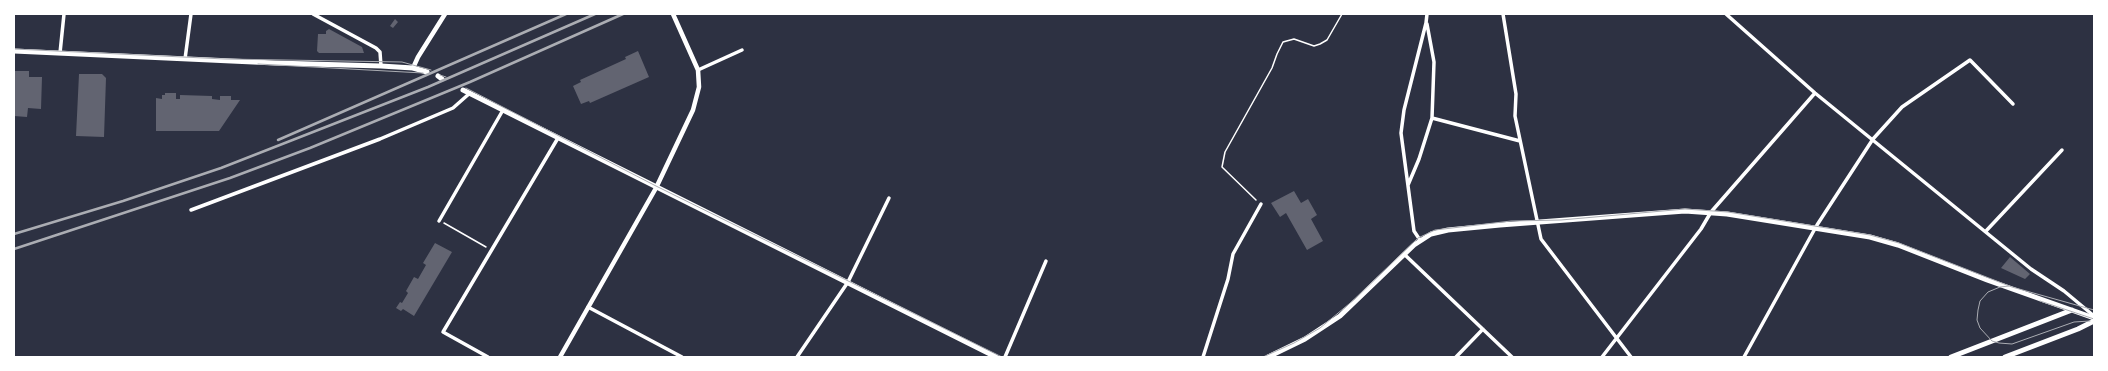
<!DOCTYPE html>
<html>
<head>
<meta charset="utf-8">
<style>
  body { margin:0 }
  #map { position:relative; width:2108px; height:371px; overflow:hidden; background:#2d3142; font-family:Literata,serif }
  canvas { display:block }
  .frame { position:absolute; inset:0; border:15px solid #fff; pointer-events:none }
</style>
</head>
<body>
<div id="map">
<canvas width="2108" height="371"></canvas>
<div class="frame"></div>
</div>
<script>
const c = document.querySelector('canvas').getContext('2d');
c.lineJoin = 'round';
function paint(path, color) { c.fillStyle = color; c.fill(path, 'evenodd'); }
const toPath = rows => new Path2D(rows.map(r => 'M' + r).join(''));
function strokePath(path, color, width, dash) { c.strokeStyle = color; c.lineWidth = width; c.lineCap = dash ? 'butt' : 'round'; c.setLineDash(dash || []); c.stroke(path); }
paint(toPath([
  [395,19,398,22,393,28,390,26],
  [329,29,362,47,364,53,319,53,317,51,318,34,326,34,326,31],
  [638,51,649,77,590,103,589,101,581,104,573,86,581,82,580,80,626,59,625,57],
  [14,71,29,71,29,77,42,77,41,109,28,108,27,117,14,116],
  [79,74,102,74,106,78,104,137,76,136],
  [165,93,176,93,176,99,180,99,180,95,212,96,212,99,220,100,220,96,231,96,231,100,240,100,219,131,156,131,156,98,162,99,162,95,165,95],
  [1294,191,1301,203,1308,199,1317,215,1311,219,1323,241,1307,250,1286,213,1280,217,1271,203],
  [435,243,452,252,414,316,403,309,401,311,396,308,400,302,402,303,408,293,406,291,414,277,418,279,426,265,423,263],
  [2010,257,2030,274,2025,279,2001,268]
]), '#626471');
strokePath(toPath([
  [1256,200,1222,167,1225,152,1272,68,1277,54,1283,42,1294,39,1314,46,1320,44,1327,40,1342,14],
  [444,223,486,247]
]), '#fff', 1.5);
strokePath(toPath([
  [313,14,376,48,380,52,381,66],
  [1503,14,1516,94,1515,116,1541,239,1631,357],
  [1726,14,1815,93,2031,269,2064,291,2094,316],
  [60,53,64,14],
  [185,59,191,14],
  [698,70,742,50],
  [1432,118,1520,141],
  [1408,185,1419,159,1432,118,1434,62,1427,24],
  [191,210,380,139,453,108,470,93],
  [439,221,503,110],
  [1986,231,2062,150],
  [1420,240,1414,231,1401,133,1404,110,1426,23,1427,14],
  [1404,254,1512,357],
  [588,307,682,357],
  [488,357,443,332,558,138],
  [797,357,848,282,889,198],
  [1005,357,1046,261],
  [1203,357,1228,279,1233,254,1261,204],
  [1456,357,1483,329],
  [1602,357,1701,229,1711,212,1815,93],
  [1744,357,1817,225,1873,139,1902,107,1970,60,2013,104]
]), '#fff', 3.5);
strokePath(toPath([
  [413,68,418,57,445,14],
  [560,357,656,188,693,110,699,87,698,70,673,14]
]), '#fff', 4.5);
strokePath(toPath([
  [14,51,275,63,381,66,413,68,427,72],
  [438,76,442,79],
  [463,90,996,357],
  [1268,357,1305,339,1340,316,1414,245,1431,234,1448,230,1500,225,1685,211,1727,214,1870,237,1898,245,1987,280,2094,318],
  [1951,357,2072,310],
  [2005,357,2078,329,2094,321]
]), '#fff', 5);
strokePath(toPath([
  [14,49,225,59,402,62,431,70],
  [258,64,423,73],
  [440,75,446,77],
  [466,88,656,186,1002,357],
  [2009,286,2000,287,1988,292,1980,301,1978,310,1977,320,1980,328,1992,341,1999,343,2012,344,2074,322,2090,321],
  [2040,301,2094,319],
  [1263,357,1294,343,1320,328,1355,299,1418,238,1435,230,1511,221,1561,220,1685,209,1728,212,1870,235,1899,243,2012,287,2094,310]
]), '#abadb3', 1);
strokePath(toPath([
  [278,140,566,14],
  [14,234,123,201,221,168,428,87,595,14],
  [14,249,230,178,310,148,470,82,623,14]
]), '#abadb3', 2.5);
</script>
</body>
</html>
